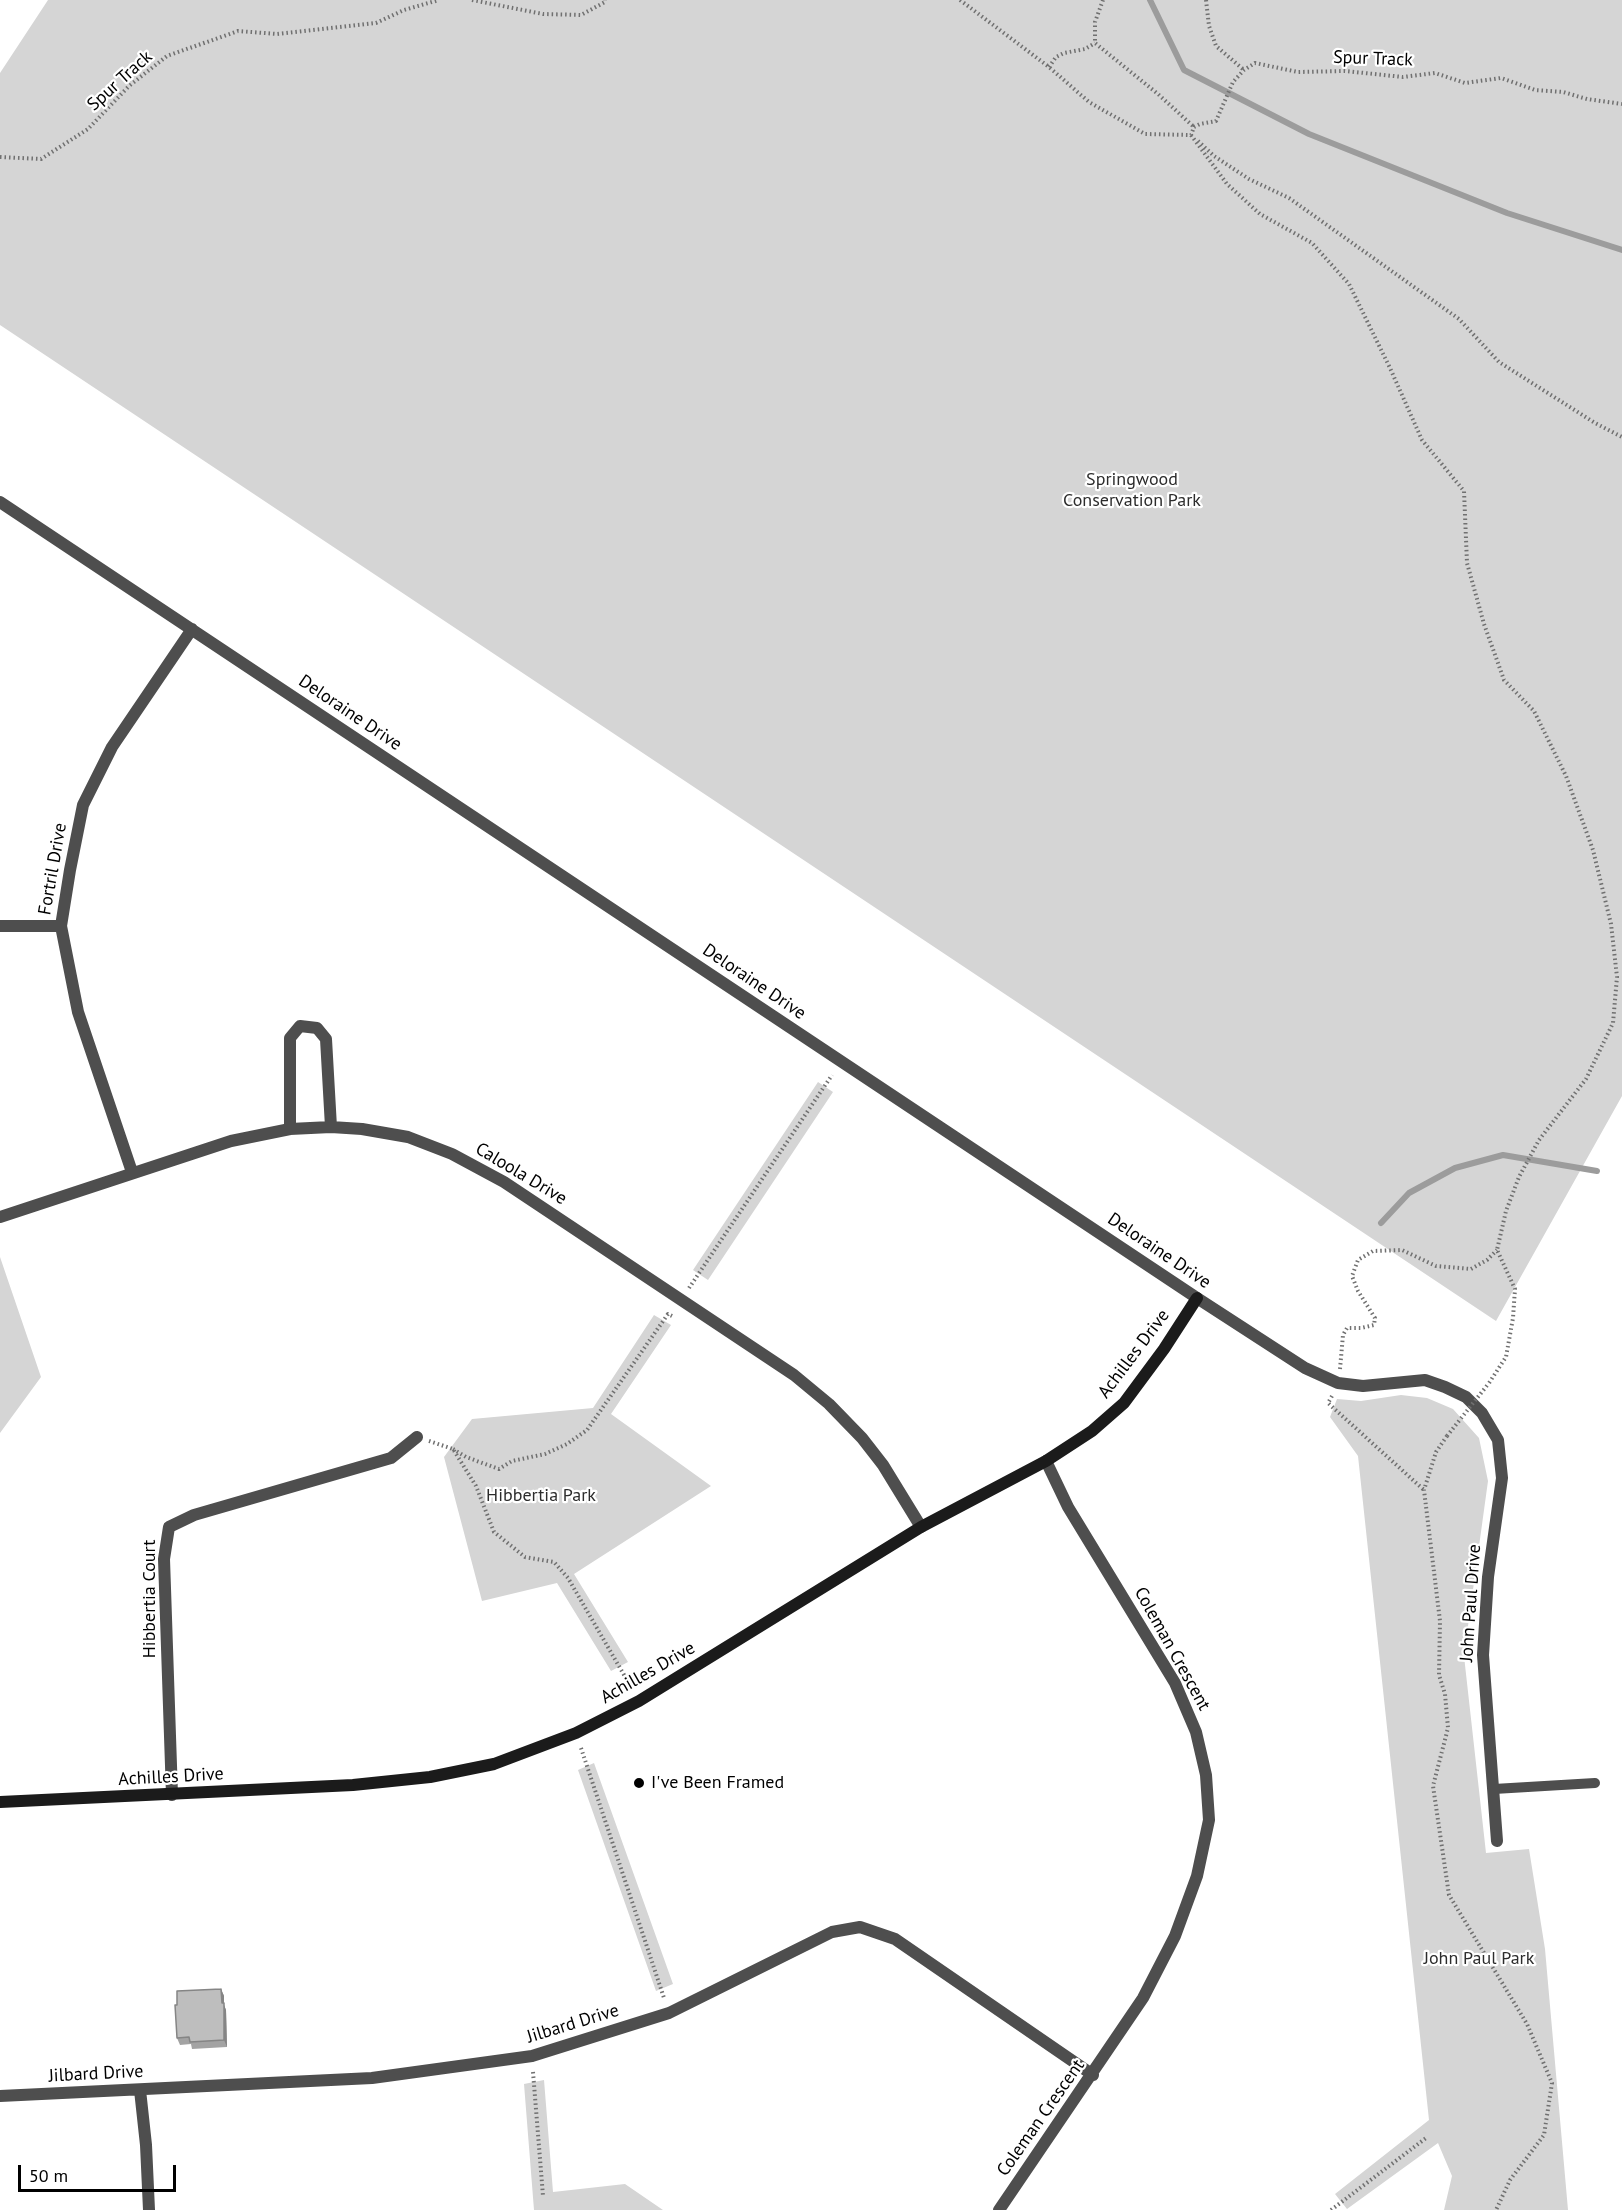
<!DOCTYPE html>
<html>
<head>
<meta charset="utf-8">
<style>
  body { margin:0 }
  #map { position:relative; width:1622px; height:2210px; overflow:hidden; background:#fff; font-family:"PT Sans",sans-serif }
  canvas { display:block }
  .scale { position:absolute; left:18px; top:2165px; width:158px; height:27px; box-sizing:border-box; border:3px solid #000; border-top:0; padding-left:8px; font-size:18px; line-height:21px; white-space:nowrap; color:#000; -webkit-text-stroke:4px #fff; paint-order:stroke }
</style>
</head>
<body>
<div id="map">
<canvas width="1622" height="2210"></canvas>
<div class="scale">50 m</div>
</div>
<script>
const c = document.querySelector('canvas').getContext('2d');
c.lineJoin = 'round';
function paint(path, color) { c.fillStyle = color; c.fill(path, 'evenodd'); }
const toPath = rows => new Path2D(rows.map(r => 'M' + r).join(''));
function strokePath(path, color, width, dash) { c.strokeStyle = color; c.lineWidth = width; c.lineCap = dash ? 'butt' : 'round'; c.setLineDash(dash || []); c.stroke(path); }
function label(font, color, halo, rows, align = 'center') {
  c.font = font + ' "PT Sans",sans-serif'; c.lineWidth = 4.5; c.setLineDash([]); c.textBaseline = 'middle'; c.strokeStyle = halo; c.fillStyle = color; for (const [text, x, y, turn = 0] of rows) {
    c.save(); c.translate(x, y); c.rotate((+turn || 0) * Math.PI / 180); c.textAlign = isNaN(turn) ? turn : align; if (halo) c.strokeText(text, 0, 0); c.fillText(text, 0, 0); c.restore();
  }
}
paint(toPath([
  [48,0,1622,0,1622,1096,1496,1321,0,325,0,73],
  [818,1082,833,1092,708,1280,693,1270],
  [0,1257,41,1377,0,1433],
  [654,1315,671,1325,611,1414,711,1486,574,1574,628,1662,611,1671,557,1583,482,1601,444,1457,472,1419,593,1408],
  [1401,1395,1427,1398,1453,1409,1479,1438,1488,1481,1464,1655,1465,1665,1486,1853,1529,1849,1545,1949,1568,2210,1444,2210,1452,2176,1438,2143,1347,2209,1335,2194,1429,2120,1358,1456,1330,1417,1337,1399,1361,1401],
  [594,1763,673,1984,656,1991,578,1770],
  [544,2080,553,2192,625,2184,663,2210,534,2210,524,2084]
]), '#d5d5d5');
strokePath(toPath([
  [1150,0,1184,70,1309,134,1507,213,1622,250],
  [1381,1223,1409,1193,1455,1168,1503,1155,1597,1171]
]), '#9c9c9c', 6);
strokePath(toPath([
  [472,0,543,14,581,15,605,2,605,0],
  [960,0,1049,67,1089,102,1145,134,1191,135,1194,127,1200,124,1216,121,1233,82,1244,70,1255,63,1298,72,1345,71,1403,77,1435,73,1465,83,1501,78,1535,90,1563,92,1587,99,1622,104],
  [1103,0,1095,22,1095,43,1158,94,1194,127],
  [1206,0,1209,26,1216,46,1244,70],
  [1049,67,1056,57,1064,53,1085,49,1095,43],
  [1191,135,1227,184,1260,214,1312,243,1349,284,1390,368,1422,440,1464,491,1467,563,1484,624,1504,680,1534,711,1566,776,1593,850,1611,924,1617,977,1613,1023,1586,1079,1539,1140,1519,1177,1506,1211,1497,1250,1515,1289,1513,1318,1506,1357,1489,1383],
  [1198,141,1214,156,1249,179,1289,198,1459,319,1499,362,1595,423,1622,437],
  [0,157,41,159,88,129,129,86,167,56,238,31,277,34,376,23,404,10,439,0],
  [689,1288,832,1075],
  [1340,1369,1343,1335,1347,1328,1361,1328,1374,1325,1375,1318,1358,1291,1352,1276,1358,1260,1373,1251,1402,1250,1436,1266,1471,1269,1487,1260,1497,1250],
  [1332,1396,1328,1403,1424,1490],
  [1447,1436,1436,1452,1424,1490,1440,1621,1439,1675,1445,1694,1448,1728,1433,1786,1449,1895,1527,2024,1552,2083,1544,2135,1510,2180,1496,2210],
  [429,1441,453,1449,476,1486,494,1532,525,1557,554,1562,568,1578,631,1687],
  [453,1449,466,1457,499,1469,512,1461,545,1454,567,1444,587,1430,668,1314,672,1316],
  [581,1748,664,1998],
  [533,2072,543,2196],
  [1331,2210,1426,2138]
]), '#707070', 4, [1.5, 3]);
strokePath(toPath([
  [1494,1789,1595,1783]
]), '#4e4e4e', 10);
strokePath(toPath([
  [0,502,1197,1298,1305,1368,1338,1383,1363,1386,1425,1380,1445,1387,1466,1397,1482,1413,1498,1440,1502,1478,1488,1577,1483,1655,1497,1841],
  [0,926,61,926],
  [290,1129,290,1038,300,1026,317,1028,326,1039,331,1127],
  [132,1172,78,1012,61,926,70,870,83,805,112,747,192,629],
  [0,1217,231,1141,290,1129,331,1127,362,1129,408,1137,452,1154,504,1182,794,1375,829,1404,862,1438,883,1465,921,1527],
  [172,1795,164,1559,169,1527,194,1515,391,1458,417,1437],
  [140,2090,146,2145,149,2210],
  [0,2096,372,2078,532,2056,669,2013,832,1932,860,1927,895,1939,1093,2075],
  [999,2210,1143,1998,1175,1936,1197,1876,1209,1820,1206,1775,1196,1732,1175,1683,1068,1507,1046,1461]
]), '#4e4e4e', 12);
strokePath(toPath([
  [0,1802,353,1785,430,1777,494,1764,576,1733,639,1701,921,1527,1046,1461,1092,1431,1124,1403,1164,1349,1197,1298]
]), '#1b1b1b', 12);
strokePath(toPath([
  [1447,1436,1489,1383]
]), '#707070', 4, [1.5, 3]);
paint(toPath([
  [221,1989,224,1996,224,2005,226,2010,227,2047,192,2049,191,2044,180,2045,177,2038,177,2005]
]), '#a3a3a3');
paint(toPath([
  [221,1989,224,1996,224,2005,226,2010,227,2047,224,2040]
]), '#858585');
const building = toPath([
  [221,1989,222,2003,224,2003,224,2040,190,2042,189,2037,177,2038,175,2005,177,2005,177,1991,221,1989]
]);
paint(building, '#bebebe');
strokePath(building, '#858585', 1.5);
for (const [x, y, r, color] of [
  [639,1783,6,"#000"]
]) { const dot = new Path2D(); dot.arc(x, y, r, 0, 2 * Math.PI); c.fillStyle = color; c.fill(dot); strokePath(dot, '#fff', 2); }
label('18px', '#000', '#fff', [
  ["Spur Track",1373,59,2],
  ["Spur Track",120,81,-42],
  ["Deloraine Drive",350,713,34],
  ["Fortril Drive",53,869,-80],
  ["Deloraine Drive",754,982,34],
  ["Caloola Drive",521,1174,31],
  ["Deloraine Drive",1159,1251,34],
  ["Achilles Drive",1134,1354,-53],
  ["Hibbertia Court",150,1599,-90],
  ["John Paul Drive",1471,1603,-86],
  ["Coleman Crescent",1172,1649,61],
  ["Achilles Drive",648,1673,-30],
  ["Achilles Drive",171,1777,-3],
  ["Jilbard Drive",573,2024,-17],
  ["Jilbard Drive",96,2074,-3],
  ["Coleman Crescent",1041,2118,-55]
]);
label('18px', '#2c2c2c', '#fff', [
  ["Springwood",1132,480],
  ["Conservation Park",1132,501],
  ["Hibbertia Park",541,1496],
  ["John Paul Park",1479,1959]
]);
label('18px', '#000', '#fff', [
  ["I've Been Framed",651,1783]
], 'left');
</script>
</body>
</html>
